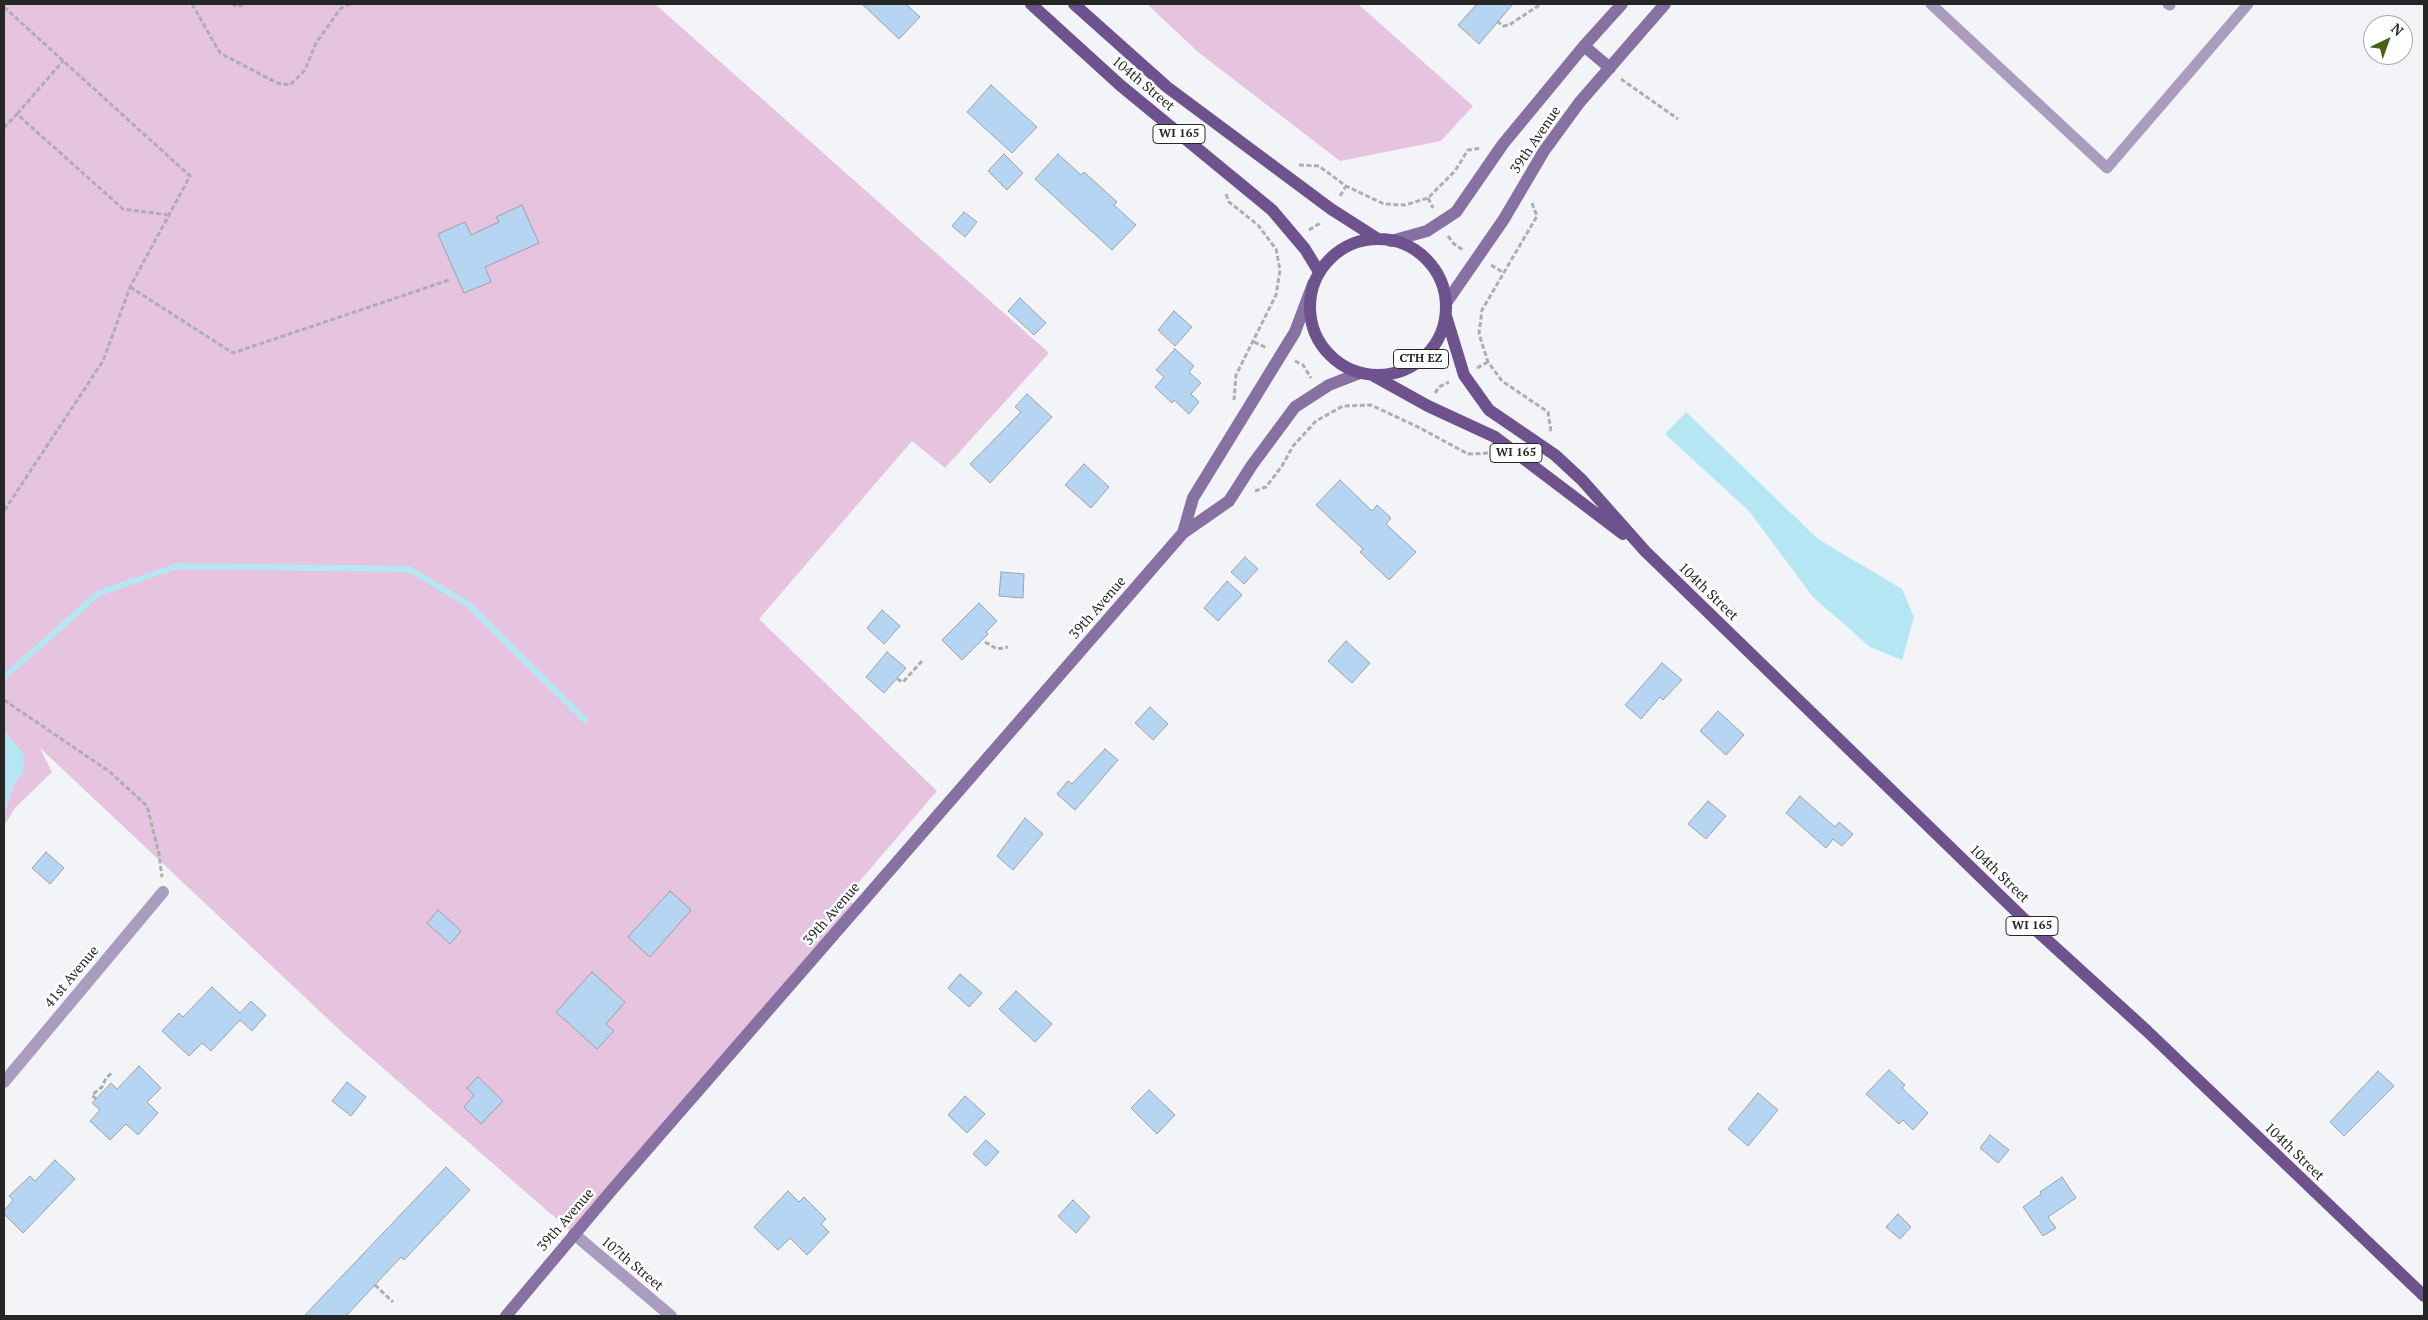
<!DOCTYPE html>
<html>
<head>
<meta charset="utf-8">
<style>
  body { margin:0 }
  #map { position:relative; width:2428px; height:1320px; overflow:hidden; background:#f3f4f7; font-family:"PT Serif",serif }
  canvas { display:block }
  .frame { position:absolute; inset:0; border:5px solid #262627; pointer-events:none }
  .north { position:absolute; left:2363px; top:15px; width:50px; height:50px; box-sizing:border-box; background:#fff; border:1px solid #a8a8a9; border-radius:50%; rotate:42deg; font-size:14px; font-weight:700; line-height:20px; text-align:center; color:#262627 }
  .north::after { content:''; display:block; margin:auto; width:18px; height:22px; background:#456214; clip-path:polygon(50% 0,100% 100%,50% 72%,0 100%) }
</style>
</head>
<body>
<div id="map">
<canvas width="2428" height="1320"></canvas>
<div class="frame"></div>
<div class="north">N</div>
</div>
<script>
const c = document.querySelector('canvas').getContext('2d');
c.lineJoin = 'round';
function paint(path, color) { c.fillStyle = color; c.fill(path, 'evenodd'); }
const toPath = rows => new Path2D(rows.map(r => 'M' + r).join(''));
function strokePath(path, color, width, dash) { c.strokeStyle = color; c.lineWidth = width; c.lineCap = dash ? 'butt' : 'round'; c.setLineDash(dash || []); c.stroke(path); }
function label(font, color, halo, rows, align = 'center') {
  c.font = font + ' "PT Serif",serif'; c.lineWidth = 5; c.setLineDash([]); c.textBaseline = 'middle'; c.strokeStyle = halo; c.fillStyle = color; for (const [text, x, y, turn = 0] of rows) {
    c.save(); c.translate(x, y); c.rotate((+turn || 0) * Math.PI / 180); c.textAlign = isNaN(turn) ? turn : align; if (halo) c.strokeText(text, 0, 0); c.fillText(text, 0, 0); c.restore();
  }
}
paint(toPath([
  [4,4,655,4,1049,353,945,468,912,441,759,619,937,791,846,897,858,908,574,1234,346,1036,40,748,52,772,15,808,4,826,4,814,14,784,23,772,4,731],
  [1151,4,1358,4,1473,106,1441,141,1340,161,1198,52,1149,6]
]), '#e6c4df');
paint(toPath([
  [1686,412,1818,539,1902,589,1914,617,1902,660,1870,647,1813,597,1749,511,1665,434],
  [4,731,24,753,23,772,14,784,4,814]
]), '#b5e6f3');
strokePath(toPath([
  [4,677,99,593,177,566,409,569,469,605,585,720]
]), '#b5e6f3', 6);
const building = toPath([
  [862,4,906,4,920,17,899,39,862,4],
  [1477,4,1513,4,1479,44,1458,25,1477,4],
  [991,85,1037,127,1012,153,967,112,991,85],
  [1004,154,1023,173,1007,190,988,171,1004,154],
  [1058,154,1081,175,1084,172,1117,202,1114,205,1136,225,1112,250,1035,179,1058,154],
  [522,205,539,243,485,267,491,282,464,293,438,234,465,222,471,235,499,222,496,217,522,205],
  [964,212,977,222,965,237,952,226,964,212],
  [1020,298,1046,323,1034,335,1008,311,1020,298],
  [1174,311,1192,327,1175,346,1158,330,1174,311],
  [1175,349,1194,366,1189,372,1201,383,1191,394,1199,402,1189,414,1174,400,1172,403,1155,387,1164,377,1156,370,1175,349],
  [1027,394,1052,417,990,483,970,464,1021,412,1015,407,1027,394],
  [1084,464,1109,487,1091,508,1065,485,1084,464],
  [1340,480,1372,511,1377,505,1391,518,1386,524,1416,552,1389,580,1360,552,1363,549,1316,505,1340,480],
  [1245,557,1258,569,1244,584,1231,572,1245,557],
  [1001,572,1024,574,1023,598,999,596,1001,572],
  [1227,581,1242,595,1218,621,1204,608,1227,581],
  [979,603,997,621,986,632,988,634,962,660,942,640,979,603],
  [882,610,900,626,884,644,867,628,882,610],
  [1346,641,1370,663,1352,683,1328,661,1346,641],
  [887,652,906,668,884,693,866,677,887,652],
  [1662,663,1682,680,1663,700,1660,697,1641,719,1625,705,1662,663],
  [1150,707,1168,724,1153,740,1135,723,1150,707],
  [1718,711,1744,735,1726,755,1700,731,1718,711],
  [1105,749,1118,760,1075,810,1057,794,1068,781,1072,784,1105,749],
  [1800,796,1835,827,1839,822,1853,834,1842,846,1833,839,1826,848,1786,813,1800,796],
  [1708,801,1726,816,1706,839,1688,824,1708,801],
  [1025,818,1043,834,1013,870,997,856,1025,818],
  [46,852,64,868,50,884,32,868,46,852],
  [670,891,691,910,650,957,628,937,670,891],
  [438,910,461,931,450,944,427,923,438,910],
  [592,972,625,1002,606,1024,614,1031,597,1049,556,1012,592,972],
  [960,974,982,993,969,1007,948,988,960,974],
  [212,987,240,1013,251,1001,266,1015,252,1031,240,1020,211,1051,202,1043,189,1056,162,1031,179,1013,183,1017,212,987],
  [1016,991,1052,1024,1035,1042,999,1009,1016,991],
  [139,1066,161,1088,147,1102,158,1113,138,1135,126,1124,110,1140,90,1121,100,1110,92,1103,111,1083,117,1089,139,1066],
  [1889,1070,1905,1085,1902,1088,1928,1113,1913,1130,1903,1120,1899,1124,1866,1094,1889,1070],
  [2378,1071,2394,1086,2344,1136,2330,1122,2378,1071],
  [478,1077,503,1101,481,1124,464,1107,474,1095,467,1088,478,1077],
  [347,1082,366,1097,351,1116,332,1101,347,1082],
  [1149,1090,1175,1115,1157,1134,1131,1108,1149,1090],
  [1758,1093,1778,1110,1748,1146,1728,1129,1758,1093],
  [965,1096,985,1114,967,1133,948,1115,965,1096],
  [1990,1135,2009,1150,1998,1163,1980,1148,1990,1135],
  [986,1140,999,1152,986,1166,973,1154,986,1140],
  [55,1160,75,1179,23,1233,4,1214,4,1211,13,1200,9,1196,30,1176,35,1181,55,1160],
  [446,1167,470,1190,404,1260,401,1257,346,1316,304,1316,446,1167],
  [2062,1177,2076,1198,2048,1217,2056,1228,2043,1236,2023,1207,2041,1194,2040,1192,2062,1177],
  [788,1191,799,1202,804,1197,826,1219,821,1224,829,1232,807,1255,790,1238,778,1250,754,1227,788,1191],
  [1073,1200,1090,1217,1076,1233,1058,1216,1073,1200],
  [1898,1214,1911,1227,1900,1239,1886,1227,1898,1214]
]);
paint(building, '#b5d5f3');
strokePath(building, '#9ea1a3', 1);
strokePath(toPath([
  [192,4,220,53,277,83,290,85,305,70,316,43,341,8,350,4],
  [232,4,238,7,244,4],
  [4,7,190,176,130,287,103,361,4,511],
  [1497,21,1503,26,1509,25,1541,4],
  [1621,79,1678,119],
  [17,114,63,61],
  [4,128,17,114,123,209,168,215],
  [1299,165,1319,166,1346,186,1384,204,1405,205,1428,198,1455,171,1468,150,1481,148],
  [1226,194,1229,202,1258,225,1276,249,1280,270,1276,295,1236,375,1234,400],
  [1340,196,1346,186],
  [1428,198,1433,208],
  [1532,203,1537,216,1482,310,1479,334,1488,362,1502,381,1548,412,1551,432],
  [1309,230,1322,222],
  [1448,236,1454,244,1463,250],
  [1491,265,1504,273],
  [130,287,233,353,449,280],
  [1254,342,1267,348],
  [1295,361,1303,365,1311,378],
  [1477,368,1488,362],
  [1435,393,1439,387,1449,382],
  [1255,491,1266,487,1282,466,1293,446,1316,421,1343,406,1371,405,1418,427,1468,454,1489,453],
  [985,642,997,649,1008,647],
  [897,679,903,682,922,661],
  [4,700,110,772,147,806,159,854,162,877],
  [96,1099,92,1095,102,1087,106,1078,113,1072],
  [375,1285,393,1302]
]), '#adaeb0', 3, [5, 2.5]);
strokePath(toPath([
  [1931,4,2107,168,2248,4],
  [2168,4,2170,5]
]), '#aa9cbe', 11);
strokePath(toPath([
  [4,1082,163,892],
  [574,1234,671,1316]
]), '#aa9cbe', 12);
strokePath(toPath([
  [1584,46,1610,68],
  [1391,241,1427,231,1456,212,1503,144,1584,46,1622,4],
  [1446,303,1504,219,1544,151,1579,103,1665,4],
  [1183,533,1193,498,1295,332,1313,284],
  [506,1316,611,1191,1183,533,1229,501,1252,465,1295,407,1329,385,1360,373]
]), '#8671a2', 12);
strokePath(toPath([
  [1031,4,1120,85,1272,210,1305,249,1319,272],
  [1074,4,1167,87,1331,209,1378,239],
  '1310 307a68 68 0 1 1 136 0a68 68 0 1 1-136 0Z',
  [1446,316,1464,375,1489,410,1555,455,1582,480,1645,551,2025,920,2147,1031,2424,1296],
  [1374,376,1428,406,1495,437,1623,534]
]), '#6d528d', 12);
for (const [x, y, w] of [
  [1179,134,52],
  [1421,359,55],
  [1516,453,52],
  [2032,926,52]
]) { const box = new Path2D(); box.roundRect(x - w / 2, y - 9.5, w, 19, 4); c.fillStyle = '#fff'; c.fill(box); strokePath(box, '#262627', 1); }
label('bold 12px', '#262627', null, [
  ["WI 165",1179,134],
  ["CTH EZ",1421,359],
  ["WI 165",1516,453],
  ["WI 165",2032,926]
]);
label('14px', '#262627', '#fff', [
  ["104th Street",1143,84,40],
  ["39th Avenue",1536,140,-56],
  ["104th Street",1708,592,44],
  ["39th Avenue",1098,608,-49],
  ["104th Street",1999,874,44],
  ["39th Avenue",832,914,-49],
  ["41st Avenue",72,977,-50],
  ["104th Street",2294,1152,44],
  ["39th Avenue",566,1220,-49],
  ["107th Street",632,1264,40]
]);
</script>
</body>
</html>
